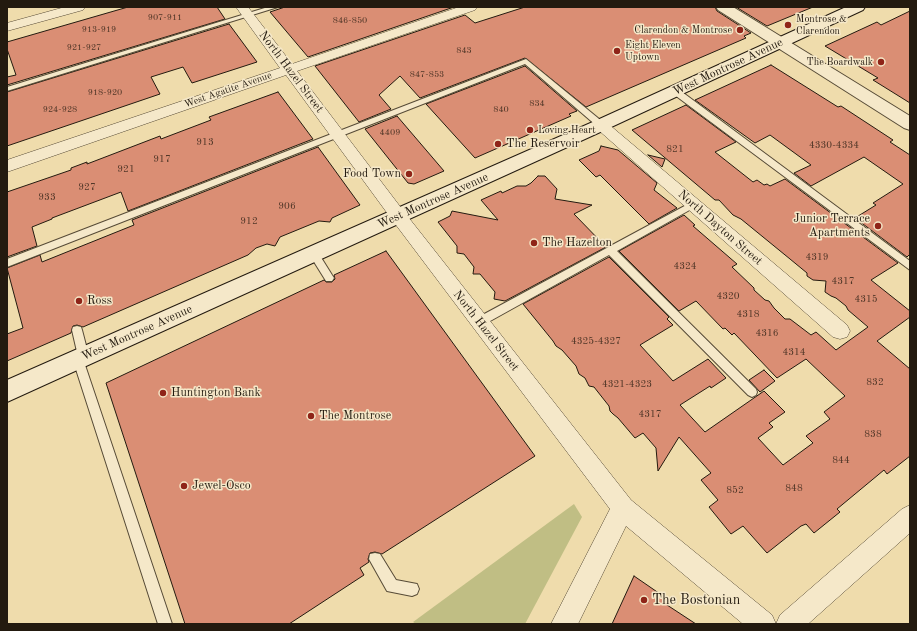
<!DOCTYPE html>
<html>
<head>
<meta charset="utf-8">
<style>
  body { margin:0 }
  #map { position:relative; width:917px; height:631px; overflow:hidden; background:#efdcac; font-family:"Old Standard TT",serif }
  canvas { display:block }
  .frame { position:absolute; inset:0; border:8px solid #231a0f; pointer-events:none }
</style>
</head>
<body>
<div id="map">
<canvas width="917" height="631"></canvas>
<div class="frame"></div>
</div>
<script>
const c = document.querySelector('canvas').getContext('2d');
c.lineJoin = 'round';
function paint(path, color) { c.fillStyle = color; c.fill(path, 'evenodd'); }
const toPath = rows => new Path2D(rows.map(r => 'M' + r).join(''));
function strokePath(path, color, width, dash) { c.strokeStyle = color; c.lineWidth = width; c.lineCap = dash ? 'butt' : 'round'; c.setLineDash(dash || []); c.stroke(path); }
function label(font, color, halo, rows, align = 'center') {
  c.font = font + ' "Old Standard TT",serif'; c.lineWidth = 3; c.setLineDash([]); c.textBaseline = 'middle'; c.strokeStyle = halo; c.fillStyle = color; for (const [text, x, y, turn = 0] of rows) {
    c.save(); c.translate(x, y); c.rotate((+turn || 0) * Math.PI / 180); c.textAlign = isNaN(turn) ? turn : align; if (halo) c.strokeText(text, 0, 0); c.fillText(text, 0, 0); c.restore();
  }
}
paint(toPath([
  [574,504,582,517,525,624,416,624,413,622]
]), '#c0be84');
const building = toPath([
  [128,7,217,7,225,19,7,85,7,77,16,75,7,49,7,42,128,7],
  [285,7,454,7,308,57,270,12,285,7],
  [525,7,715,7,717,11,751,33,744,36,746,38,586,107,525,58,420,98,400,76,379,95,391,109,359,122,315,66,465,15,475,23,525,7],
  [736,7,813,7,767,26,736,7],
  [910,11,910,103,873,80,878,78,825,46,877,22,881,25,910,11],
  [229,24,257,62,192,83,183,67,151,77,160,94,7,146,7,92,229,24],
  [771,65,838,107,841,106,893,140,890,142,910,155,910,254,907,257,855,218,876,205,873,203,903,184,864,157,811,186,794,173,811,165,770,135,755,143,695,100,771,65],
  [525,66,577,111,569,114,571,116,475,158,426,104,525,66],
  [278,92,313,139,128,211,121,192,52,218,52,219,32,227,37,246,7,257,7,192,71,170,71,168,87,162,87,164,160,136,161,139,211,120,209,117,278,92],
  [686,105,736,142,715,152,753,182,757,180,764,185,767,184,770,186,785,179,898,263,871,280,910,311,910,317,877,341,910,369,910,456,887,474,884,470,837,509,840,512,814,533,806,524,801,526,767,553,743,526,731,534,709,507,718,500,701,480,711,473,679,437,658,471,656,448,643,433,635,438,618,418,613,414,610,411,609,406,594,387,589,386,585,378,579,374,576,366,562,350,556,346,553,341,523,304,609,257,669,317,667,319,673,325,640,345,673,381,708,359,726,378,711,388,710,386,680,405,705,432,764,391,785,412,769,423,773,427,758,438,783,465,813,443,806,436,830,419,824,412,845,396,806,359,777,378,734,333,732,335,725,328,723,329,696,301,679,311,619,251,684,215,695,225,693,226,737,264,732,267,754,288,754,290,765,300,769,301,774,308,785,319,790,319,811,335,816,332,836,350,868,327,848,310,846,306,836,298,831,296,825,292,826,281,813,280,807,276,807,273,790,259,741,219,733,215,719,200,715,200,632,130,686,105],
  [397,116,444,171,414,184,408,183,365,129,397,116],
  [601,146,618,150,657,183,654,190,677,208,649,224,600,175,596,177,579,160,599,151,601,146],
  [318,147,360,205,332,218,330,222,319,221,280,237,275,246,267,244,256,248,248,255,83,327,77,325,73,326,71,333,7,361,7,334,23,328,7,268,40,255,42,262,134,225,132,220,318,147],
  [648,155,665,159,662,167,648,155],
  [538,176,545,176,557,189,555,199,592,205,574,214,606,247,505,301,494,299,495,292,480,274,473,274,474,267,464,254,457,253,457,246,438,222,450,216,452,211,498,220,481,200,501,191,502,193,517,186,526,186,531,183,538,176],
  [386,251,535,456,382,554,375,552,370,553,368,559,369,562,360,568,364,575,289,624,185,624,106,383,324,280,326,282,332,282,335,279,334,275,386,251],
  [764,370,775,381,760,392,749,380,764,370],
  [634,576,666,598,664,603,696,624,612,624,634,576]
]);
paint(building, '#da8e74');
strokePath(building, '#231a0f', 1);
const service = toPath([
  [268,7,278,7,7,91,7,87,268,7],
  [526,59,604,123,604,127,598,127,525,64,7,267,7,259,526,59],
  [672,89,678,89,910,261,910,270,672,93,672,89],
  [692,202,696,205,695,207,617,251,756,389,757,392,756,395,752,397,748,395,609,255,483,325,479,326,475,325,474,322,475,319,692,202],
  [314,250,317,251,332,275,334,278,332,281,326,281,311,257,309,254,311,251,314,250],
  [77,326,81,327,82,330,89,357,88,360,84,362,172,624,158,624,73,360,74,357,78,356,72,330,73,327,77,326],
  [375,553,380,554,396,580,417,584,419,589,417,594,412,596,387,591,369,559,370,554,375,553]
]);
const minor = toPath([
  [65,7,85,7,83,10,7,31,7,23,65,7],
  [236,7,248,7,292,64,459,7,477,7,475,10,297,71,405,213,631,500,772,615,776,624,743,624,626,526,578,624,551,624,610,509,393,221,286,75,7,172,7,160,280,68,236,7],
  [601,120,606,122,847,325,850,331,847,337,840,339,833,337,596,128,594,125,596,122,601,120],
  [910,505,910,533,808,624,776,624,780,615,902,509,910,505]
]);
const tertiary = toPath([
  [716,7,733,7,910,116,910,130,904,128,718,10,716,7]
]);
const secondary = toPath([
  [846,7,865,7,863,10,607,129,7,402,7,380,595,121,846,7]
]);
strokePath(service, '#564a36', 2);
strokePath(minor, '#564a36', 1);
strokePath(tertiary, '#564a36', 2);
strokePath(secondary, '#231a0f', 2);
paint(service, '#f5e8c9');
paint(minor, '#f5e8c9');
paint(tertiary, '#f5e8c9');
paint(secondary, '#f5e8c9');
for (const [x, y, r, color] of [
  [788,25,4,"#8f2418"],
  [740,30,4,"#8f2418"],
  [617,51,4,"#8f2418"],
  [881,62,4,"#8f2418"],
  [530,130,4,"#8f2418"],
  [498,144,4,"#8f2418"],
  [409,174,4,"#8f2418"],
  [878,226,4,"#8f2418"],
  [534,243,4,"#8f2418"],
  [79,301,4,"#8f2418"],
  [163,393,4,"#8f2418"],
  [311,416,4,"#8f2418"],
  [184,486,4,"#8f2418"],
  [644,600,4,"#8f2418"]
]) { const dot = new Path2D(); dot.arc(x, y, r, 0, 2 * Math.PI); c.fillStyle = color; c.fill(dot); strokePath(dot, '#f5e8c9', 1.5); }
label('9px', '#513728', null, [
  ["907-911",165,18],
  ["846-850",350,21],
  ["913-919",99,30],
  ["921-927",84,48],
  ["843",464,51],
  ["847-853",427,75],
  ["918-920",105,93],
  ["834",537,104],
  ["924-928",60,110],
  ["840",501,110],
  ["4409",390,133]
]);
label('10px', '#231a0f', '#f5e8c9', [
  ["Montrose &",796,19],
  ["Clarendon",796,31],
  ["Clarendon & Montrose",732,30,"right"],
  ["Eight Eleven",625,45],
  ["Uptown",625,57],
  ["The Boardwalk",873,62,"right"],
  ["Loving Heart",538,130]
], 'left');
label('10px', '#231a0f', '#f5e8c9', [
  ["West Agatite Avenue",228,90,-19]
]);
label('10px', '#513728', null, [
  ["913",205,142],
  ["4330-4334",834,145],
  ["821",675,149],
  ["917",162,159],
  ["921",126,169],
  ["927",87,187],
  ["933",47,197],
  ["906",287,206],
  ["912",249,221],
  ["4319",817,257],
  ["4324",685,266],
  ["4317",843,281],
  ["4320",728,296],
  ["4315",866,299],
  ["4318",748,314],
  ["4316",767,333],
  ["4325-4327",596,341],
  ["4314",794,352],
  ["832",875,382],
  ["4321-4323",627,384],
  ["4317",650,414],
  ["838",873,434],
  ["844",841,460],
  ["848",794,488],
  ["852",735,490]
]);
label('12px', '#231a0f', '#f5e8c9', [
  ["West Montrose Avenue",728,67,-25],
  ["North Hazel Street",291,72,53],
  ["West Montrose Avenue",433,201,-24],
  ["North Dayton Street",720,228,41],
  ["North Hazel Street",486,331,52],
  ["West Montrose Avenue",137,333,-24]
]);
label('12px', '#231a0f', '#f5e8c9', [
  ["The Reservoir",506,144],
  ["Food Town",401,174,"right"],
  ["Junior Terrace",870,219,"right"],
  ["Apartments",870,233,"right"],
  ["The Hazelton",542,243],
  ["Ross",87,301],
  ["Huntington Bank",171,393],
  ["The Montrose",319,416],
  ["Jewel-Osco",192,486]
], 'left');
label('14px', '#231a0f', '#f5e8c9', [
  ["The Bostonian",652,600]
], 'left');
</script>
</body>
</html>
